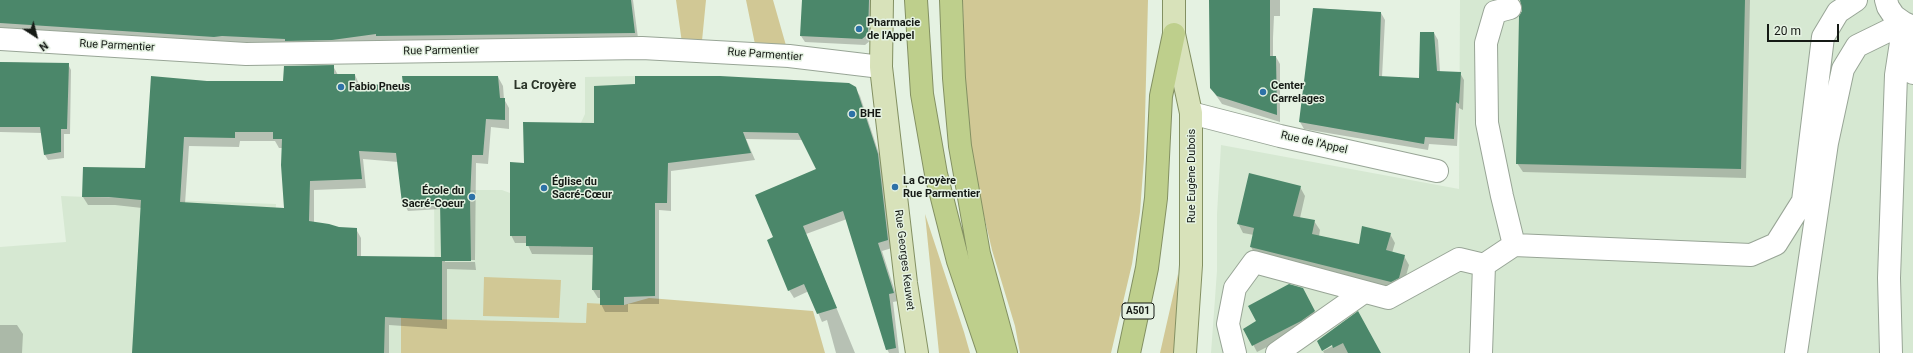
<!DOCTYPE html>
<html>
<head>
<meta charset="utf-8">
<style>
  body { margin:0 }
  #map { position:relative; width:1913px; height:353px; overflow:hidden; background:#e5f2e2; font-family:Roboto,sans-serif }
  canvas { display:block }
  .north { position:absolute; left:16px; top:16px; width:40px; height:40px; -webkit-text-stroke:3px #e5f2e2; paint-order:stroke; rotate:144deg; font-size:11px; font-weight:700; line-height:16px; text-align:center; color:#151a15 }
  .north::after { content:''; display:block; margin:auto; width:14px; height:18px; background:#151a15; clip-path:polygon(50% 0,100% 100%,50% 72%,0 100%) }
  .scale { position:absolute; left:1767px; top:24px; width:72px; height:18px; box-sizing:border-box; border:2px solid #151a15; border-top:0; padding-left:5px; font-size:12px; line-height:14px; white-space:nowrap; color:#151a15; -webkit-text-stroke:3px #e5f2e2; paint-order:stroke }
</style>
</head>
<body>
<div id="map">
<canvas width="1913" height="353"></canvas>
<div class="north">N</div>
<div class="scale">20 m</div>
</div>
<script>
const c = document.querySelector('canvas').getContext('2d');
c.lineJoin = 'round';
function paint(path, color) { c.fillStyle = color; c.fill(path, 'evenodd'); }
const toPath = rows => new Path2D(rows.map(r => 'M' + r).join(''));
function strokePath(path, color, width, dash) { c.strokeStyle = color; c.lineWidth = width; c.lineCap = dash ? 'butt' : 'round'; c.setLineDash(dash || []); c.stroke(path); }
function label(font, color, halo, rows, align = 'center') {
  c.font = font + ' Roboto,sans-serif'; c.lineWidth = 3; c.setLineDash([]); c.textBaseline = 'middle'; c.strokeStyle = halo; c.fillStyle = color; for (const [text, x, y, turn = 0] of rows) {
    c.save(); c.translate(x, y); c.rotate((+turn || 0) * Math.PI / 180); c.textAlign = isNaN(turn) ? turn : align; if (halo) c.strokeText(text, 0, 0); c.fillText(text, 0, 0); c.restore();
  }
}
paint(toPath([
  [1460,0,1913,0,1913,353,1211,353,1217,271,1217,214,1221,145,1459,189],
  [635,76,633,135,624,135,624,305,592,304,586,323,435,319,434,190,502,190,510,193,510,236,526,236,527,246,561,247,561,232,579,127,585,114,585,77],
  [61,196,276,204,272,299,401,303,401,353,0,353,0,247,66,242]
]), '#d6e8d2');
paint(toPath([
  [676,0,706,0,701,51,683,50],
  [746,0,773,0,789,56,757,54],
  [963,0,1148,0,1144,158,1140,212,1132,264,1111,353,1020,353,1015,326,992,250,974,173,964,87],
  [925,214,964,332,970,353,939,353],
  [1178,274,1176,353,1160,353],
  [484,277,561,280,559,318,483,316],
  [649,298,813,311,825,353,401,353,401,303,435,319,586,323,587,303,624,305]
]), '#d1c895');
paint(toPath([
  [0,0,633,0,638,38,380,42,379,40,336,46,217,43,0,30],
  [803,0,871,0,871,40,865,45,805,42,801,36],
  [1211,0,1280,0,1280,16,1274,16,1273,38,1273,57,1276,57,1280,64,1280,122,1222,104,1211,88],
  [1521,0,1750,0,1746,178,1523,172,1517,163,1523,11],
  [1314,8,1381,13,1385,20,1382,77,1420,80,1434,33,1438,40,1440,72,1460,73,1464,80,1463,110,1459,108,1457,146,1429,144,1428,150,1304,129,1300,122],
  [0,62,68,64,71,70,70,134,64,134,64,158,48,160,45,155,42,133,0,132],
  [333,66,338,75,355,75,360,86,404,85,498,77,503,86,504,99,509,108,509,129,491,127,488,164,476,163,475,260,445,260,445,262,475,262,476,270,447,269,447,329,389,325,389,353,133,353,142,208,115,205,88,205,83,197,146,169,207,82,284,82],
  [240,141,275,141,279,148,283,148,285,209,185,204,189,146,239,147],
  [363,159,398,162,403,202,408,211,441,209,442,258,361,257,361,238,356,229,338,228,314,223,314,190,366,188],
  [855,88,860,96,882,163,892,248,882,251,898,301,893,302,899,353,889,353,887,349,847,219,806,234,855,353,836,353,827,320,822,322,809,291,794,298,789,290,775,238,817,170,803,140,746,139,755,160,671,171,671,211,659,210,659,304,628,304,628,312,605,312,601,304,601,298,598,298,593,290,594,255,532,254,527,243,515,243,511,235,525,164,595,124],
  [1300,187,1305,196,1300,218,1314,221,1320,230,1319,236,1360,246,1390,234,1395,243,1392,253,1404,256,1409,265,1403,287,1397,291,1256,256,1251,247,1254,235,1243,233,1238,223],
  [1306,296,1318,318,1305,328,1257,352,1245,329],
  [1358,313,1380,353,1324,353,1323,351,1337,344],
  [0,325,17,325,23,334,22,353,0,353]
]), '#0003');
paint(toPath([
  [0,0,631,0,635,33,376,36,376,34,332,40,285,41,285,39,222,36,214,37,0,23],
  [802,0,869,0,868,34,862,39,800,36],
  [1209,0,1270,0,1270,56,1276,56,1277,115,1217,96,1210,88],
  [1745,0,1741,169,1516,164,1519,16,1522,11,1520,0],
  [1313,8,1381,12,1379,76,1419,78,1420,32,1434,32,1437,71,1461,72,1459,104,1456,102,1454,139,1425,137,1424,144,1299,122],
  [0,62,69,63,67,129,61,129,61,152,44,155,40,127,0,127],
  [334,65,334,74,355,74,355,85,403,84,402,76,498,76,500,98,505,98,505,120,486,119,483,155,472,155,470,200,471,261,442,261,442,320,385,317,384,353,132,353,141,200,109,197,82,197,83,167,145,168,151,76,207,81,283,81,284,66],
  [235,132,273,132,273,139,282,139,281,165,284,208,180,202,184,137,235,138],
  [359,151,396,153,402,203,440,201,441,257,357,256,357,228,339,227,329,224,309,221,310,181,362,179],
  [635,76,720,76,849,83,856,87,878,154,888,240,878,243,894,293,889,294,896,348,886,350,843,211,803,226,837,308,817,314,804,284,788,291,767,240,773,237,755,195,816,169,798,133,743,132,751,153,668,163,667,203,655,203,655,296,624,297,624,305,600,305,600,290,592,290,593,247,526,246,526,236,510,236,510,162,524,163,523,122,594,123,594,86,635,84],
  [1249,173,1301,186,1293,216,1315,220,1312,234,1359,244,1362,226,1391,233,1386,250,1405,255,1399,278,1391,282,1250,247,1254,228,1237,224],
  [1289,284,1303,288,1315,311,1301,321,1252,346,1243,329,1256,321,1248,306],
  [1358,311,1381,353,1348,353,1343,343,1333,348,1332,345,1322,351,1317,341]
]), '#4b876a');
const minor = toPath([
  [1886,0,1888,7,1894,16,1904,23,1913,27],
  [0,39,246,54,642,48,789,56,881,67],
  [1907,40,1913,73],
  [1191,113,1280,136,1437,171],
  [1514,245,1751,255,1776,244,1803,201,1823,37,1838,12,1856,0],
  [1235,353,1228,324,1235,288,1254,262,1388,298,1459,259,1484,265],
  [1277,353,1364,292],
  [1481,353,1484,265,1514,245,1502,196,1487,123,1486,43,1495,12,1510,8],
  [1796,353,1827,143,1843,69,1857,46,1904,23],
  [1891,353,1889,278,1896,75,1904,23]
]);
const major = toPath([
  [882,0,881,67,906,283,917,353],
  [1174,0,1174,34,1191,113,1191,265,1185,353]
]);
const highway = toPath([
  [916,0,922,94,936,174,958,261,989,353],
  [951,0,954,78,960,146,979,254,1006,353],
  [1129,353,1147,268,1156,198,1161,96,1174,34]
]);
strokePath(minor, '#98a596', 24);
strokePath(major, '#839062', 24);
strokePath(highway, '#839062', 24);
strokePath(minor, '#fff', 22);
strokePath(major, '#d8e2ba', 22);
strokePath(highway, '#becf8c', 22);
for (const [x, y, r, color] of [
  [859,29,4,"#2d72a7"],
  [341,87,4,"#2d72a7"],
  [1263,92,4,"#2d72a7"],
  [852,114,4,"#2d72a7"],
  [895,187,4,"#2d72a7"],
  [544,188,4,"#2d72a7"],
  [472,197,4,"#2d72a7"]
]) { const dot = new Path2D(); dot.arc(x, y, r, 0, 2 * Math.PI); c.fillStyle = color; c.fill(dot); strokePath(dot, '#e5f2e2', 1.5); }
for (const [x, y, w] of [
  [1138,311,32]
]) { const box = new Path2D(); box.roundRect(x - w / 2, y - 8, w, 16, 3); c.fillStyle = '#e5f2e2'; c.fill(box); strokePath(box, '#151a15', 1); }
label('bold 10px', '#151a15', null, [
  ["A501",1138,311]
]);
label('bold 11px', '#151a15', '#e5f2e2', [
  ["Pharmacie",867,23],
  ["de l'Appel",867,36],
  ["Center",1271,86],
  ["Carrelages",1271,99],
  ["Fabio Pneus",349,87],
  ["BHE",860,114],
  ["La Croyère",903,181],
  ["Rue Parmentier",903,194],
  ["Église du",552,182],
  ["Sacré-Cœur",552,195],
  ["École du",464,191,"right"],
  ["Sacré-Coeur",464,204,"right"]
], 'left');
label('11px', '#151a15', '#e5f2e2', [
  ["Rue Parmentier",117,46,3],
  ["Rue Parmentier",441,51,-1],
  ["Rue Parmentier",765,55,4],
  ["Rue de l'Appel",1314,143,13],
  ["Rue Eugène Dubois",1192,176,-90],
  ["Rue Georges Keuwet",904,260,83]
]);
label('bold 13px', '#2b3529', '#e5f2e2', [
  ["La Croyère",545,86]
]);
</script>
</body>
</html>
